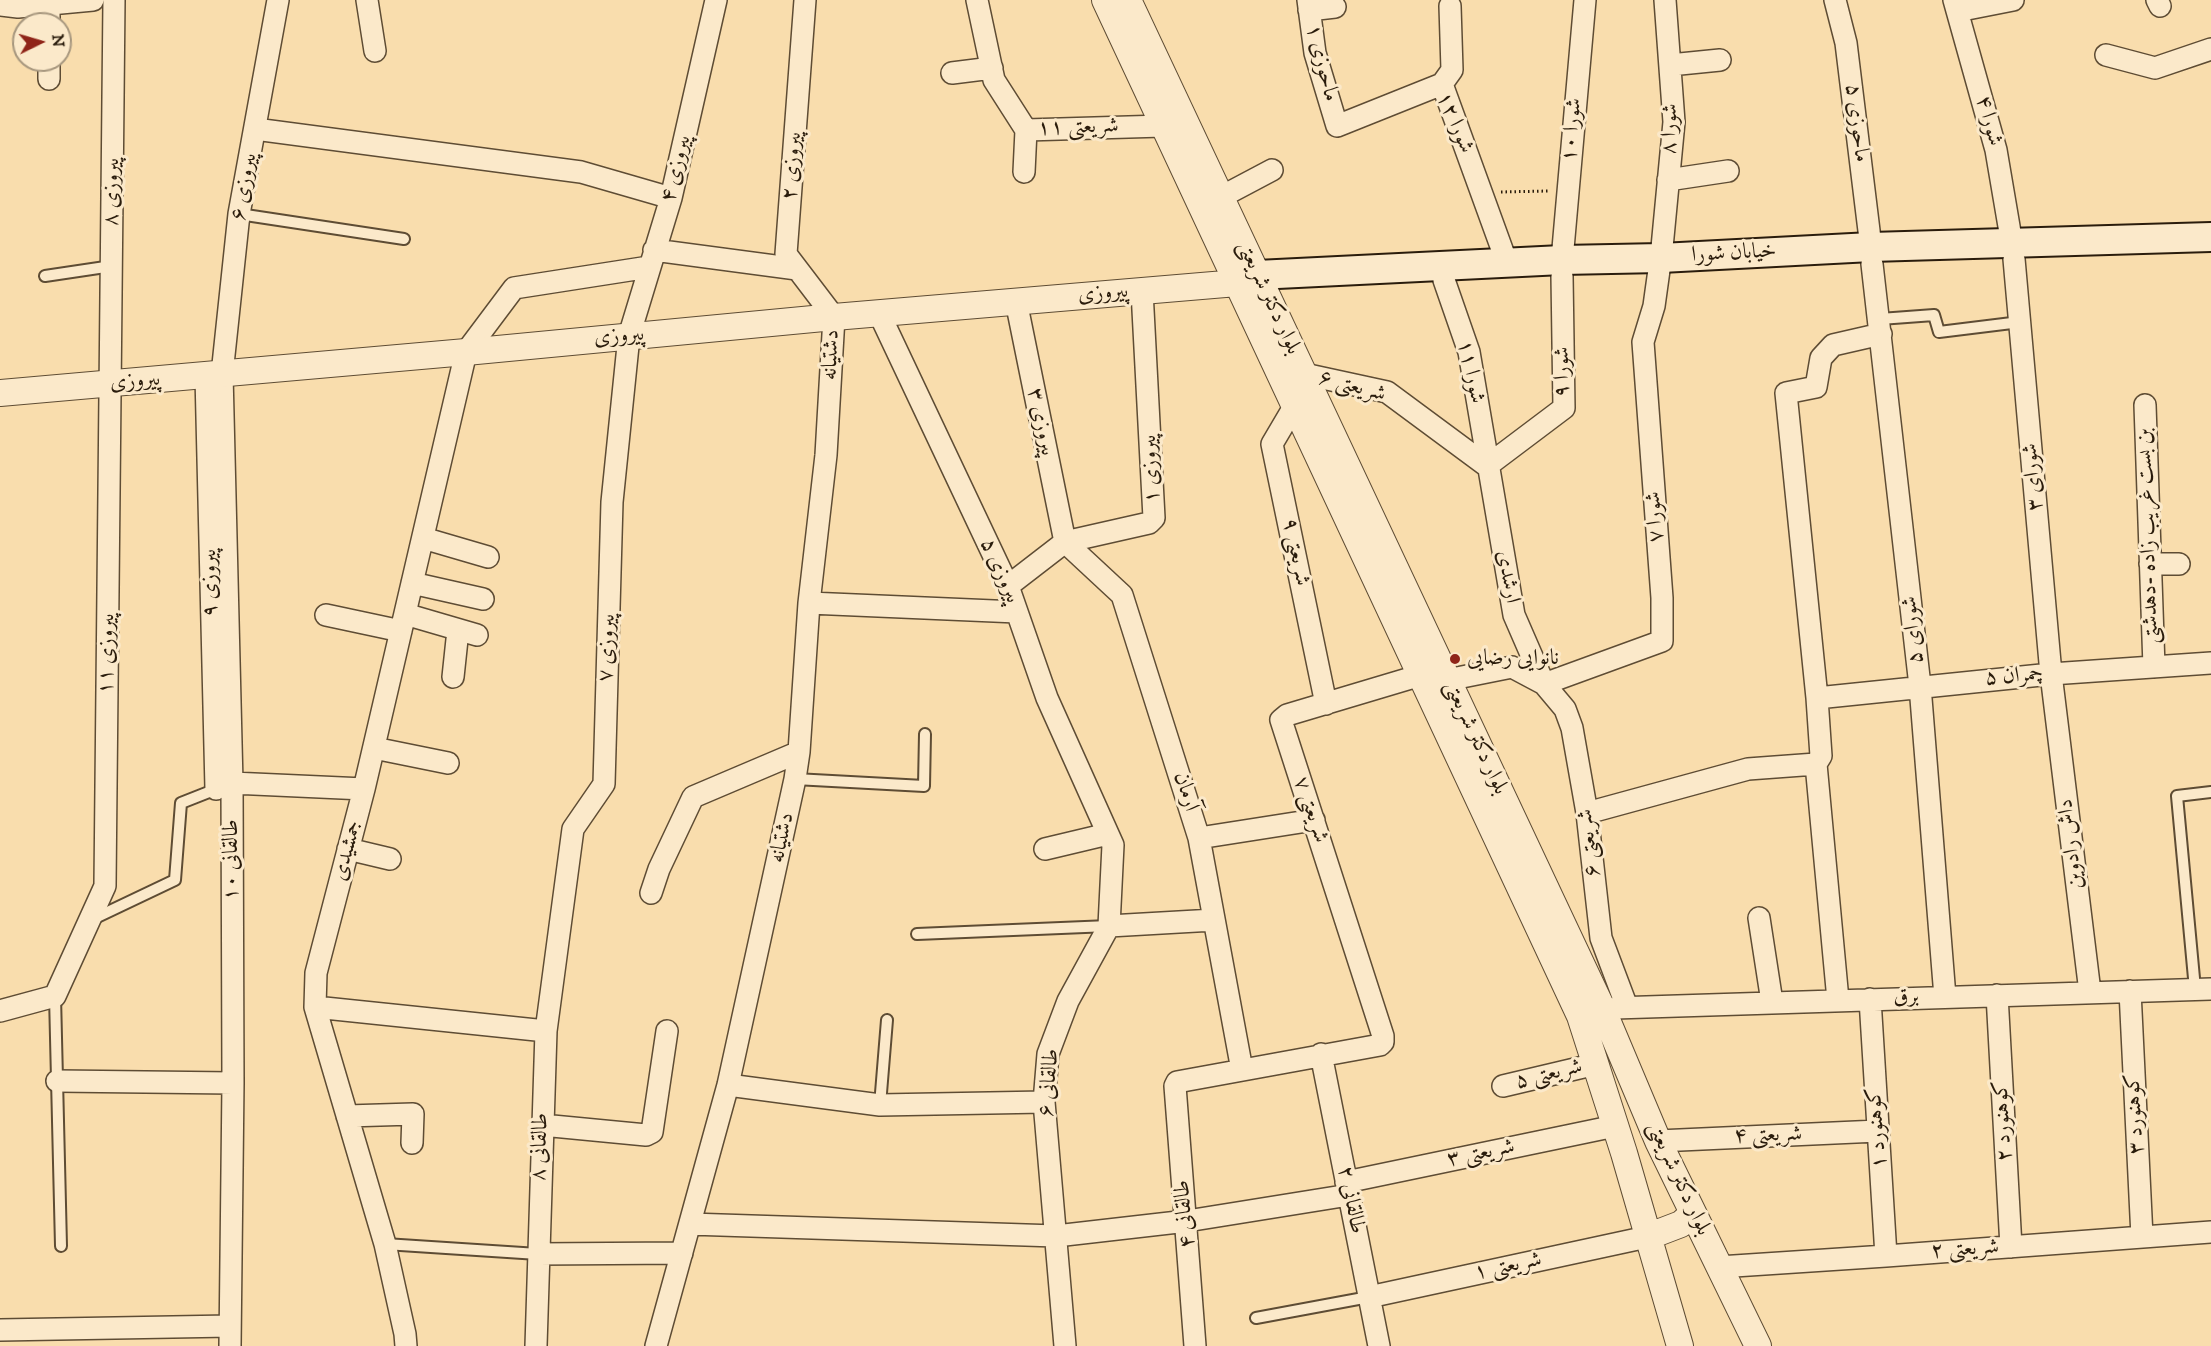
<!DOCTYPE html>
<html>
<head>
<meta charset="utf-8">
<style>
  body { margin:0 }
  #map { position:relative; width:2211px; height:1346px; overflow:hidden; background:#f9ddad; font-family:"IM FELL DW Pica",serif }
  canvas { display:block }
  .north { position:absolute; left:12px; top:12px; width:60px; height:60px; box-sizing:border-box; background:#fbe9ca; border:2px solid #a7977e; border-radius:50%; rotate:85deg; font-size:16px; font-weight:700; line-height:24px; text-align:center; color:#2a1c0c }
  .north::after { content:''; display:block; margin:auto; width:21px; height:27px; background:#8f2418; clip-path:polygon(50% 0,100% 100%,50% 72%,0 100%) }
</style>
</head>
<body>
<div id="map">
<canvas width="2211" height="1346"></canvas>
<div class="north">N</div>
</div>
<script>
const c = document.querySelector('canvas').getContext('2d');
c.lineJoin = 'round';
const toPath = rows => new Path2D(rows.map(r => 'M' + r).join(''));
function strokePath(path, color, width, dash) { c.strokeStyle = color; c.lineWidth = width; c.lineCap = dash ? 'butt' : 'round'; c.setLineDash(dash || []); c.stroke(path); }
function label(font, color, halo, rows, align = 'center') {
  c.font = font + ' "IM FELL DW Pica",Amiri,serif'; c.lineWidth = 6; c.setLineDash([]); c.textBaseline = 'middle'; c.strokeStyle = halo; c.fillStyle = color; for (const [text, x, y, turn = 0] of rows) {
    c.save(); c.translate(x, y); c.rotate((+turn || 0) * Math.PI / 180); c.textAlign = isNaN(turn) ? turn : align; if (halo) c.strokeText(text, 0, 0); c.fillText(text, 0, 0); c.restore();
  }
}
const service = toPath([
  [239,214,404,239],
  [45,276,112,266],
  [1880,319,1934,315,1939,332,2020,322],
  [795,779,924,786,925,734],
  [93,919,175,880,181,803,219,788],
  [917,934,1109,926],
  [2195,989,2177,796,2211,792],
  [55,996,61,1246],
  [880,1105,887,1020],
  [385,1244,538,1254],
  [1256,1318,1369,1297]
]);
const minor = toPath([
  [367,0,375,51],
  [977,0,994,80,1026,130,1163,126],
  [1308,0,1315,53,1337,126,1442,84,1507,263],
  [1835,0,1846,43,1871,247],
  [1954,0,1996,150,2012,244],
  [2157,0,2160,6],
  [0,5,18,7,93,0],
  [1309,10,1335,7],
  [1957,11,2013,0],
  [49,24,49,4],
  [2106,55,2155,68,2211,49],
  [1670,65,1720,60],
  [952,73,992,68],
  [49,79,49,60],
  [1442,84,1452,70,1450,6],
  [255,129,581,172,671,198],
  [1024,172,1026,130],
  [1668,180,1728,171],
  [1221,197,1272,170],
  [654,250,797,269],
  [1661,258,1674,122,1665,0],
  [2014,259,2051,674,2090,992],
  [1562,260,1585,0],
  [1872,264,1920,686,1945,997],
  [1444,280,1469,352,1514,615,1544,684,1565,709,1572,728,1587,813,1601,938,1627,1007],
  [1016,301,1065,542,1122,595,1199,838,1242,1070],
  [879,313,1008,586,1047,698,1113,845,1109,926,1068,1001,1048,1054,1044,1102,1065,1346],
  [1304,374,1387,392,1487,466],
  [206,376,216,789],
  [1295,405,1272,444,1326,704],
  [2145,405,2154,667],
  [1487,466,1564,408,1562,276],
  [423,538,488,557],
  [2150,564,2179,564],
  [412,583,483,599],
  [1008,586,1065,542,1149,523,1154,518,1142,291],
  [809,603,1017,612],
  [405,614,477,635],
  [326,615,401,631],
  [453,677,458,630],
  [1447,680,1512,667,1544,684],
  [1544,684,1662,641,1662,598,1643,342,1654,306,1659,270],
  [1817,698,2051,674,2211,663],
  [374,748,448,763],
  [232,783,364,789],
  [1587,813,1748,769,1816,764],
  [1199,838,1314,820],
  [348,849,390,859],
  [1045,849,1108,834],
  [651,893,659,869,693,797,799,752],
  [1759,918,1772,1002],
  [1109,926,1214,920],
  [2130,991,2142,1237],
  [1997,995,2011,1247],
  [1870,999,1886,1256],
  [1838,1000,1816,764,1821,756,1817,698,1786,393,1816,387,1821,358,1833,345,1881,334],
  [315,1007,546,1031],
  [1615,1008,2211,989],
  [0,1011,55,996,105,886,114,0],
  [1321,1054,1379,1346],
  [57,1081,233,1083],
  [728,1085,880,1105,1044,1102],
  [1503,1086,1596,1064],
  [347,1116,413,1114,412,1143],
  [542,1125,646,1135,652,1132,667,1031],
  [1658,1141,1878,1131],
  [1346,1182,1615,1126],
  [690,1224,1056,1236,1187,1221,1349,1195],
  [538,1254,682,1253],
  [1719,1267,1886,1256,2211,1232],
  [1369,1297,1647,1237],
  [0,1330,230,1326],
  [230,1346,233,1083,232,783,222,374,239,214,278,0],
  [406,1346,405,1334,385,1244,315,1007,316,973,364,789,466,352,514,288,649,267],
  [536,1346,546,1031,573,829,604,784,612,502,629,336,671,198,716,0],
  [656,1346,728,1085,795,779,799,752,809,603,826,455,834,317,786,254,805,0],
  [1195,1346,1175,1086,1177,1082,1380,1045,1383,1042,1383,1036,1281,720,1287,715,1421,675]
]);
const tertiary = toPath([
  [1105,0,1580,1016,1624,1153,1680,1346],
  [1128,0,1602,1008,1658,1141,1758,1346],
  [0,393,466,352,834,317,1237,283,1251,278],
  [1647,1237,1681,1224,1693,1213]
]);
const secondary = toPath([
  [1257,275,1562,260,1661,258,1871,247,2211,237]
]);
strokePath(service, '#5e4c34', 14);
strokePath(minor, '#5e4c34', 24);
strokePath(tertiary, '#5e4c34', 28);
strokePath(secondary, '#2a1c0c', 32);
strokePath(toPath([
  [1501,192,1548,191]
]), '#2a1c0c', 3, [1.5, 3]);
strokePath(service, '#fbe9ca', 10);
strokePath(minor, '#fbe9ca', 21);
strokePath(tertiary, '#fbe9ca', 26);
strokePath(secondary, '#fbe9ca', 28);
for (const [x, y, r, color] of [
  [1455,659,6,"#8f2418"]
]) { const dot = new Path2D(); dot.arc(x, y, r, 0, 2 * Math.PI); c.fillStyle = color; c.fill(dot); strokePath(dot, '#fbe9ca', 2); }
label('22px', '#2a1c0c', '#fbe9ca', [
  ["ماحوزی ۱",1321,63,76],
  ["شورا ۴",1988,121,75],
  ["شورا ۱۲",1454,123,67],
  ["ماحوزی ۵",1856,123,83],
  ["شریعتی ۱۱",1078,128,-2],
  ["شورا ۸",1671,129,-88],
  ["شورا ۱۰",1573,130,-85],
  ["پیروزی ۲",793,166,-86],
  ["پیروزی ۴",677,169,-76],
  ["پیروزی ۶",245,187,-80],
  ["پیروزی ۸",113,192,-89],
  ["خیابان شورا",1734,254,-3],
  ["پیروزی",1103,294,-5],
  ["بلوار دکتر شریعتی",1268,298,65],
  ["پیروزی",619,337,-5],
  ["دشتیانه",832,355,-87],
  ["شورا ۱۱",1470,372,78],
  ["شورا ۹",1563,372,-90],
  ["پیروزی",135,382,-5],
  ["شریعتی ۶",1352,387,15],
  ["پیروزی ۳",1040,422,78],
  ["پیروزی ۱",1152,469,-93],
  ["شورای ۳",2034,477,-95],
  ["شورا ۷",1656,517,-94],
  ["بن بست غریب زاده -دهدشتی",2149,536,-92],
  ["شریعتی ۹",1295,552,78],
  ["پیروزی ۵",999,571,66],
  ["ارشدی",1507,577,80],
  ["پیروزی ۹",211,583,-91],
  ["شورای ۵",1914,630,-96],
  ["پیروزی ۷",608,648,-88],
  ["پیروزی ۱۱",108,654,-89],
  ["چمران ۵",2014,677,-5],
  ["بلوار دکتر شریعتی",1475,738,65],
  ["آرمان",1185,792,72],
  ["شریعتی ۷",1310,810,71],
  ["دشتیانه",783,838,-78],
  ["شریعتی ۶",1590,843,-97],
  ["داش رادوین",2072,844,-97],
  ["جمشیدی",348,851,-75],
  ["طالقانی ۱۰",232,860,-90],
  ["برق",1906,998,-2],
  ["شریعتی ۵",1549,1075,-14],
  ["طالقانی ۶",1050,1083,-85],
  ["کوهنورد ۳",2136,1114,-93],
  ["کوهنورد ۲",2004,1121,-93],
  ["کوهنورد ۱",1878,1128,-94],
  ["شریعتی ۴",1768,1136,-2],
  ["طالقانی ۸",541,1147,-88],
  ["شریعتی ۳",1481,1154,-12],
  ["بلوار دکتر شریعتی",1678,1179,65],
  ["طالقانی ۲",1350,1200,79],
  ["طالقانی ۴",1186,1214,-95],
  ["شریعتی ۲",1965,1250,-4],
  ["شریعتی ۱",1508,1267,-12]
]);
label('22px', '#2a1c0c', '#fbe9ca', [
  ["نانوایی رضایی",1467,659]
], 'left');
</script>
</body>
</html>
